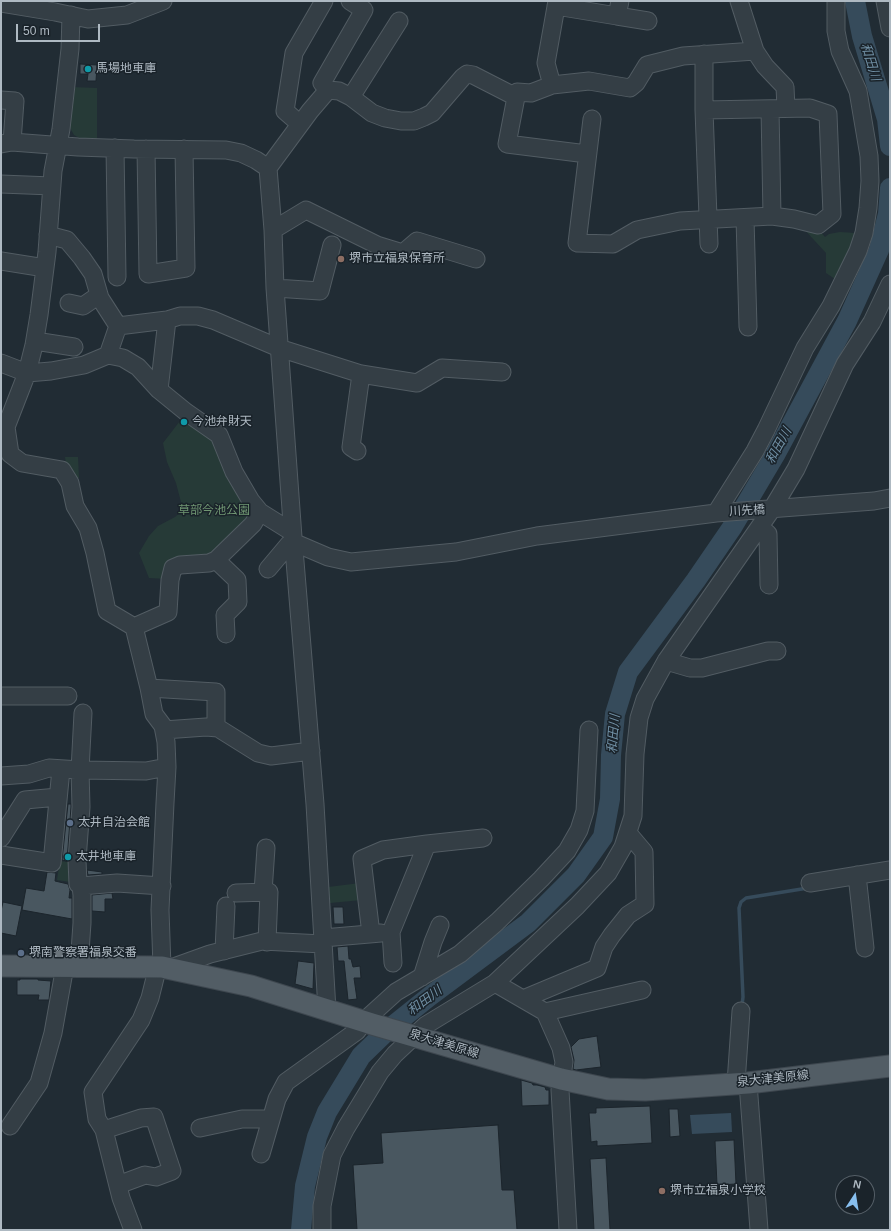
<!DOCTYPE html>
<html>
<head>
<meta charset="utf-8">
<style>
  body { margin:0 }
  #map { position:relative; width:891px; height:1231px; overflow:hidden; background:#212c34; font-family:Arial,sans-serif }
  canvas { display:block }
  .frame { position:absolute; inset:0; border:2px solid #aeb9c2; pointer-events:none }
  .north { position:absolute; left:835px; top:1175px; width:40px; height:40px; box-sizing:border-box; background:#1a232a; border:1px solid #555f67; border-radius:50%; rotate:12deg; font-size:11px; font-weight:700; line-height:16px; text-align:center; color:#aeb9c2 }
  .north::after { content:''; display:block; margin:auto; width:14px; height:18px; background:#87bfef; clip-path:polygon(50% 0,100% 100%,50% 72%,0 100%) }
  .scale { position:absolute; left:16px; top:24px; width:84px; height:18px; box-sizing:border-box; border:2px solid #aeb9c2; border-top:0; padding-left:5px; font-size:12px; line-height:14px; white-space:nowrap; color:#aeb9c2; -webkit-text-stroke:3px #1a232a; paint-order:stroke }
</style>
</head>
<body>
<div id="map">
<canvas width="891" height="1231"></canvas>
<div class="frame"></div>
<div class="north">N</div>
<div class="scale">50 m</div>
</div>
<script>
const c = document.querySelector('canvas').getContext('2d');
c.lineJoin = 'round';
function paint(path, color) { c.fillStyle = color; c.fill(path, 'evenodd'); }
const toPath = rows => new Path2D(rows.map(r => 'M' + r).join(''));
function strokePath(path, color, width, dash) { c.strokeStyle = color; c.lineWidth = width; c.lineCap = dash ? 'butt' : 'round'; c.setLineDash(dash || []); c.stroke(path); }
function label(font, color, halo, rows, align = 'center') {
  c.font = font + ' Arial,"Noto Sans JP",sans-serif'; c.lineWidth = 3; c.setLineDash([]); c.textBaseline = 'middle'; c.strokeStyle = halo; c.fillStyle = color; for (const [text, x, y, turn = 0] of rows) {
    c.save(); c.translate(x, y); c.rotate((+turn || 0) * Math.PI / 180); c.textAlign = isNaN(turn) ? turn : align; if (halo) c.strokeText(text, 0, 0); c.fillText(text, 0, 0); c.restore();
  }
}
paint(toPath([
  [71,87,97,88,97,142,85,141,74,135,69,126],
  [802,227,818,229,825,237,829,234,840,232,855,233,846,261,835,279,826,273,826,253],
  [183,417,214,439,249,511,249,522,219,554,167,579,149,578,139,553,149,536,158,526,175,517,181,512,181,502,176,483,167,462,163,443],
  [65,457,78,457,79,478,73,478,67,470],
  [60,861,75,863,77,883,57,880],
  [360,883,362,900,330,903,328,887]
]), '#263a37');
paint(toPath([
  [731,1113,732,1132,692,1134,690,1115]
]), '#364b5b');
strokePath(toPath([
  [742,1005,743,997,739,908,741,902,746,898,808,888]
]), '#364b5b', 3.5);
strokePath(toPath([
  [855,1,862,36,887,119,890,146],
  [301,1230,305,1186,317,1137,327,1112,361,1056,390,1028,430,996,528,923,576,875,603,837,610,799,611,755,615,714,628,672,696,580,733,526,775,455,847,321,879,250,888,214,890,188]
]), '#364b5b', 20);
const building = toPath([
  [80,64,97,65,96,81,87,81,88,74,80,74,80,64],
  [68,804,71,804,71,807,67,861,62,860,68,804],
  [87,870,102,872,102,874,88,875,87,870],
  [47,872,56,873,55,881,68,884,70,890,69,898,72,898,72,919,22,910,26,888,44,891,47,872],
  [112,893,113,899,105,899,105,912,92,911,92,895,112,893],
  [3,902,22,906,16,936,1,933,1,911,3,902],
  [333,907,343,907,344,924,334,924,333,907],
  [348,946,349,959,351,959,353,967,360,966,361,978,354,978,357,999,348,1000,344,961,338,961,337,947,348,946],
  [298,961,314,963,313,989,295,984,298,961],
  [20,979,38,979,38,980,51,981,49,1000,38,1000,39,995,17,995,17,980,20,980,20,979],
  [597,1036,601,1067,576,1070,573,1069,574,1060,571,1047,579,1039,597,1036],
  [521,1080,532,1083,533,1085,537,1085,545,1087,546,1090,549,1090,549,1105,522,1106,521,1080],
  [650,1106,652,1143,597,1146,597,1141,591,1142,589,1113,596,1113,596,1108,650,1106],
  [669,1109,678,1109,680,1136,670,1137,669,1109],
  [498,1125,502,1190,514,1190,517,1230,357,1230,353,1165,383,1163,381,1133,498,1125],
  [734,1140,736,1184,717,1185,715,1141,734,1140],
  [606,1158,610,1230,594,1230,590,1159,606,1158]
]);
paint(building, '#495760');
strokePath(building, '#1c252c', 1);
const minor = toPath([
  [620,1,617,16,648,21],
  [739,1,755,51,765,66,785,87,786,108],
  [885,1,890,28],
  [1,3,55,12,88,19,127,15,163,1],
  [556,6,617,16],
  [71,15,70,49,61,129,53,171,47,252,39,315,34,345,27,373,6,427,10,454,22,463,62,470,70,483,75,506,88,528,95,553,107,611,134,627,149,688,154,714,163,726,166,742,167,767,165,803,160,910,162,967],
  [704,54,704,110,709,244],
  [552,85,546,63,557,1],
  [328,90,322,83,364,10,350,1],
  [351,97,399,21],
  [516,97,507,144,587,154],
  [1,100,15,101,12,142],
  [770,109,772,216],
  [592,119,577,243,613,244,637,230,680,221,772,216,794,219,818,225,832,214,828,114,810,108,704,110],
  [300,124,285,111,294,53,324,1],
  [1,144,12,142,78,147,134,149,226,150,241,153,256,160,268,168],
  [115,148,117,277],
  [146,149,148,274,186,268,184,149],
  [1,184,52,186],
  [745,218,748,327],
  [273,230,306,210,377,245,403,253,417,241,476,259],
  [48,235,67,240,82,258,93,274,100,298,118,326],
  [1,261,45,268],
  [275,288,320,291,332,245],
  [69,303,83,306,99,295],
  [35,341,74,347],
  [108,355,123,358,138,367,159,390,186,412,219,435,234,472,251,501,260,512],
  [1,363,27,373,51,371,84,365,108,355,118,326,167,320,180,316,198,316,213,320,279,348,361,374,417,383,442,368,502,372],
  [159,390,167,320],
  [357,451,351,447,361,374],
  [716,513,755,451,766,430,805,348,831,306,858,251,864,233,868,208,870,181,869,156,858,91,840,51,836,31,836,1],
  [760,527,768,534,769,585],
  [216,560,237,580,238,602,225,615,226,634],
  [268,569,289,544,293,542,328,557,351,562,456,552,537,536,716,513,874,501,890,498],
  [134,627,168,612,170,580,173,568,180,565,209,563,216,560,253,524,260,512,292,532],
  [666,661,690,668,702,668,768,651,777,651],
  [149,688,216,692,216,728],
  [1,696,68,696],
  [164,730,206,727,218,728,258,753,271,756,311,751],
  [1,776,29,774,49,768,80,770,146,771,167,767],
  [1,838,25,800,58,797],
  [1,855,52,863,61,769],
  [857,875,865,948],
  [810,883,890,870],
  [81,886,117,883,162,886],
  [263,892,266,848],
  [236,893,269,892,267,942],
  [371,934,362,859,383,850,427,844],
  [323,938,381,933],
  [224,951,226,906],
  [393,963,391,932,427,844,483,838],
  [79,966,82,923,82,895,81,886,78,884,77,860,81,807,80,770,83,713],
  [171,968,210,954,262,941,323,944],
  [422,977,433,942,440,925],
  [495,983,545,1012,561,1048,564,1062,560,1090,568,1230],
  [523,999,597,968,604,947,612,935,628,915,645,904,644,852,628,833],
  [327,1010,315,804,293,537,275,288,273,230,268,168,310,111,328,90,339,91,351,97,372,113,385,118,401,121,414,121,424,117,432,113,463,77,467,74,473,75,516,97,517,92,531,93,552,85,589,81,630,88,636,83,647,65,683,56,755,51],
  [545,1012,642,990],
  [736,1083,741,1011],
  [748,1083,759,1230],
  [10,1126,39,1083,53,1033,65,966],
  [200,1128,242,1119,271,1119],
  [104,1130,141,1118,154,1117,172,1171,156,1177,145,1175,118,1185],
  [261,1154,277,1099,286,1082,357,1031,364,1021,396,992,460,954,497,922,541,879,567,851,579,830,585,811,589,730],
  [133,1230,121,1198,104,1130,97,1119,93,1092,141,1020,150,998,158,966],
  [322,1230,322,1206,332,1155,346,1128,380,1072,395,1054,426,1025,495,983,577,906,608,873,623,847,633,816,635,754,639,718,645,699,666,661,772,509,796,469,845,364,872,322,890,284]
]);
const major = toPath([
  [1,966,162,967,251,986,372,1024,561,1079,608,1089,645,1090,748,1083,890,1066]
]);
strokePath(minor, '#525c63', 19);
strokePath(major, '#3e474f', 23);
strokePath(minor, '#343e45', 17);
strokePath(major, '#525d65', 21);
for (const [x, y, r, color] of [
  [88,69,4,"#0f9aa8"],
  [341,259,4,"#8d6e63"],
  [184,422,4,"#0f9aa8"],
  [70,823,4,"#5c6f8a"],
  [68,857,4,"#0f9aa8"],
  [21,953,4,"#5c6f8a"],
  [662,1191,4,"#8d6e63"]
]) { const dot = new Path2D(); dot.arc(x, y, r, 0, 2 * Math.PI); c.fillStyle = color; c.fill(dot); strokePath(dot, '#1a232a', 1.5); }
label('12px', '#aeb9c2', '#1a232a', [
  ["馬場地車庫",96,69],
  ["堺市立福泉保育所",349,259],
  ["今池弁財天",192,422],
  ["太井自治会館",78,823],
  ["太井地車庫",76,857],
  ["堺南警察署福泉交番",29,953],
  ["堺市立福泉小学校",670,1191]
], 'left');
label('12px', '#709672', '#1a232a', [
  ["草部今池公園",214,511]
]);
label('12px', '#aeb9c2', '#1a232a', [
  ["川先橋",747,511,-3],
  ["泉大津美原線",444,1044,17],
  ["泉大津美原線",773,1079,-6]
]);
label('italic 13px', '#708fa4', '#1a232a', [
  ["和田川",870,62,73],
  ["和田川",779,446,-61],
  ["和田川",614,734,-85],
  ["和田川",425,1001,-37]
]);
</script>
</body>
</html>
